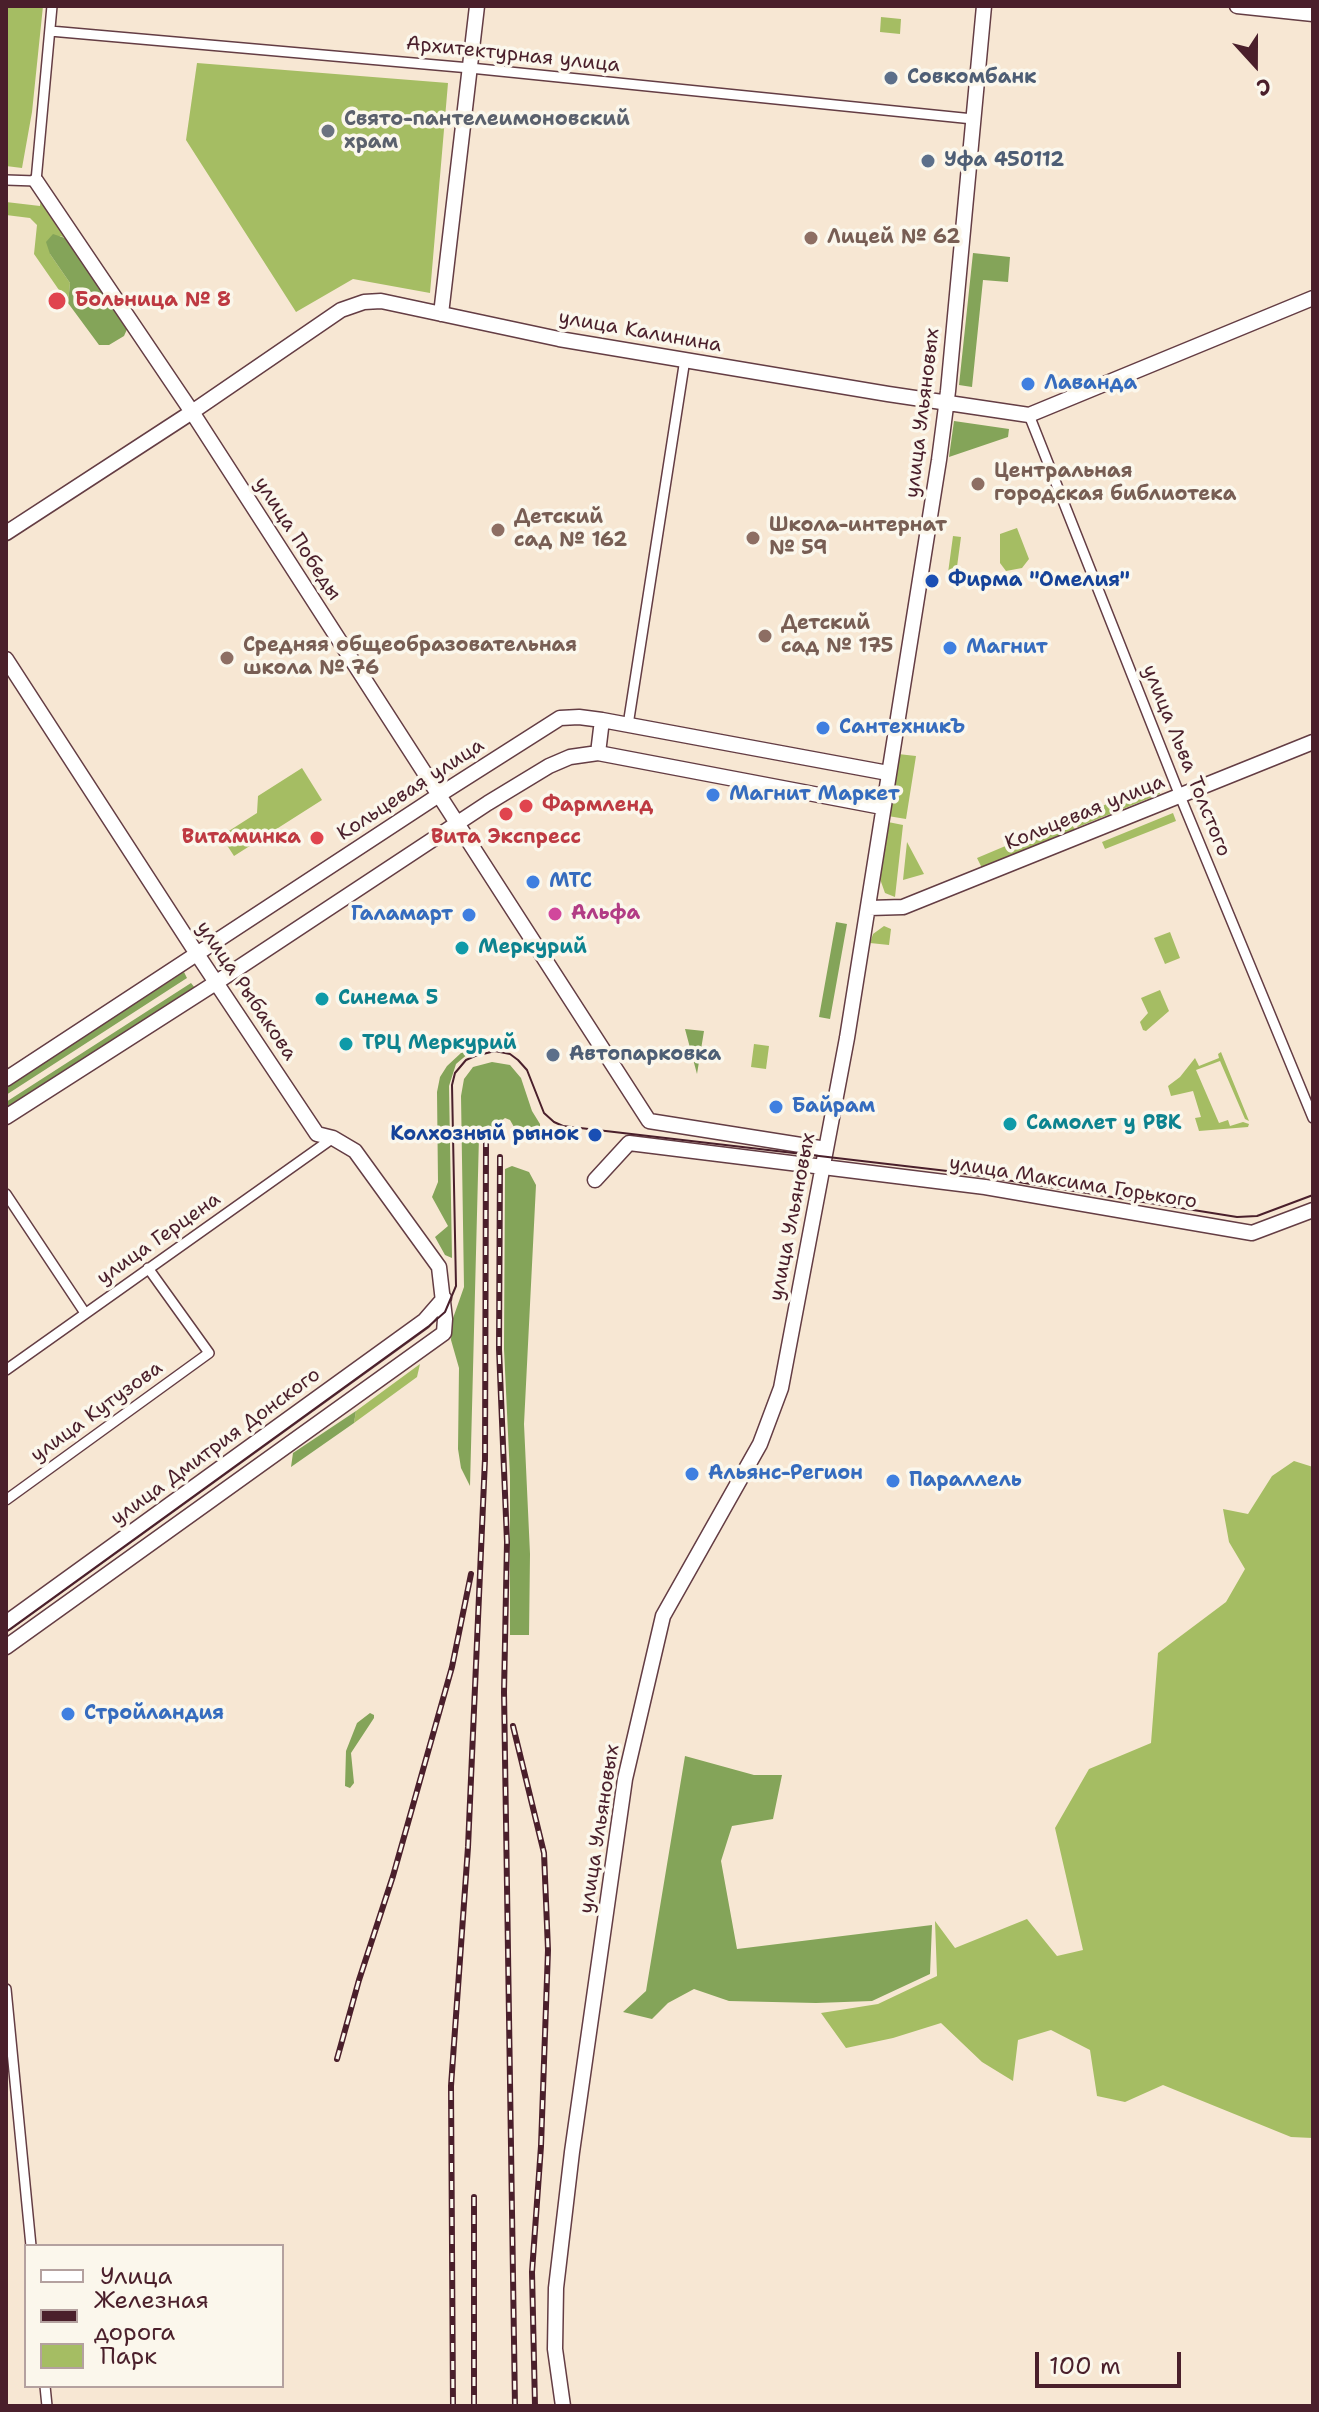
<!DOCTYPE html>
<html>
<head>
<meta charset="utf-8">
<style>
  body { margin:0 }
  #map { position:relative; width:1319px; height:2412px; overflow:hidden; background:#f7e7d3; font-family:"Shantell Sans",sans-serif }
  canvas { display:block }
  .frame { position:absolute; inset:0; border:8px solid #4a1f2b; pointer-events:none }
  .legend { position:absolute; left:24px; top:2244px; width:260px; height:144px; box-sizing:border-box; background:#fbf7ec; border:2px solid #b4a19f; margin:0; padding:10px 14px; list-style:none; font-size:24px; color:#4a1f2b }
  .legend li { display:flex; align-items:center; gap:16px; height:40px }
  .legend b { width:40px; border:2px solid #b4a19f }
  .north { position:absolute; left:1215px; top:24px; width:80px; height:80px; -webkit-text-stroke:6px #fbf7ec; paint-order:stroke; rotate:159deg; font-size:22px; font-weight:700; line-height:32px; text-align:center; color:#4a1f2b }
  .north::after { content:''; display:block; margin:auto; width:28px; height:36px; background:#4a1f2b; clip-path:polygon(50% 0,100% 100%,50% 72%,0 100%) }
  .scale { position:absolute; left:1035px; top:2352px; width:146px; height:36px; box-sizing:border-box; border:4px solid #4a1f2b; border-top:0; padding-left:10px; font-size:24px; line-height:28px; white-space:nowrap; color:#4a1f2b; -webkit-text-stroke:6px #fbf7ec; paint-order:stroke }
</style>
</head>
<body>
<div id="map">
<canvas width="1319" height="2412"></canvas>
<div class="frame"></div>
<ul class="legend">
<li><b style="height:10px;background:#fff"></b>Улица</li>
<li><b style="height:10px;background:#4a1f2b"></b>Железная дорога</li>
<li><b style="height:22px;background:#a5bd63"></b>Парк</li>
</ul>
<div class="north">С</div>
<div class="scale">100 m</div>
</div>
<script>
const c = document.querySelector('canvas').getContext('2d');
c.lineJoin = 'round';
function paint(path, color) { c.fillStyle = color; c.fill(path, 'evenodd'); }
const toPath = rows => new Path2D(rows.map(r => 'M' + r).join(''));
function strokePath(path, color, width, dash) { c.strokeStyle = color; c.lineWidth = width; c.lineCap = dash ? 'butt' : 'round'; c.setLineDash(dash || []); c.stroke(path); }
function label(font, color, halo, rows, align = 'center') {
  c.font = font + ' "Shantell Sans",sans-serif'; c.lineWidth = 7; c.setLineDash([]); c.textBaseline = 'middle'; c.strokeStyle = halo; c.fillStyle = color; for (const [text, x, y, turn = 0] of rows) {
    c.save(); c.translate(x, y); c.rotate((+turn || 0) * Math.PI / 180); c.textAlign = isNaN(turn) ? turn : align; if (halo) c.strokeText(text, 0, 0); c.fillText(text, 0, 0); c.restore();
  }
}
paint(toPath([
  [6,6,43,6,32,112,22,168,6,166],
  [881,17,901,19,900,34,880,32],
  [197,63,448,83,430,293,353,279,296,312,186,140],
  [41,196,74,241,60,236,50,254,70,283,68,303,34,254,37,225,30,218,6,215,6,202,40,206],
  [1017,528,1029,559,1022,568,1006,571,1000,563,1000,534],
  [953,536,961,537,956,574,948,573],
  [898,754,916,756,906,819,888,816],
  [302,768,322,800,234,856,221,836,257,813,258,796],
  [1156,784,1160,794,1078,827,1070,819],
  [1173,813,1176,821,1105,849,1102,842],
  [1067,820,1075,829,982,868,977,858],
  [888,822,903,825,895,897,885,893,880,879],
  [907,842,924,874,903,880],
  [884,926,891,929,889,945,870,943,873,934],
  [1170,932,1180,958,1165,964,1154,938],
  [1160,990,1169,1011,1146,1031,1143,1030,1140,1022,1148,1013,1141,998],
  [754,1044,769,1046,766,1069,751,1067],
  [1221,1052,1249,1121,1245,1119,1220,1061,1196,1070,1219,1123,1228,1120,1230,1126,1243,1122,1249,1124,1248,1127,1199,1131,1195,1118,1201,1117,1193,1091,1171,1096,1168,1086,1180,1077,1195,1058,1199,1066,1219,1058,1218,1054],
  [420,1364,417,1377,354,1423,356,1411],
  [1294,1461,1313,1467,1313,2138,1291,2137,1163,2085,1125,2102,1097,2096,1090,2050,1051,2030,1018,2040,1013,2081,982,2062,941,2023,893,2038,846,2048,821,2013,878,2004,937,1976,935,1921,955,1948,1027,1919,1057,1956,1083,1950,1055,1828,1089,1769,1151,1743,1158,1653,1226,1602,1245,1569,1229,1542,1223,1509,1248,1514,1272,1476]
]), '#a5bd63');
paint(toPath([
  [53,234,74,241,128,327,124,336,109,345,99,345,68,303,70,283,50,254,46,242],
  [973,253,1010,257,1008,282,983,280,972,387,959,385],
  [954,421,1009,429,1008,437,949,457],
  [836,922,847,924,830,1019,819,1017],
  [184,972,187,978,6,1095,6,1087],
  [191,983,195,988,6,1110,6,1102],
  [685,1029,704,1031,697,1074],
  [476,1047,456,1064,449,1086,452,1258,445,1255,435,1237,448,1226,432,1197,438,1182,437,1092,440,1077,447,1066,461,1053],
  [492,1062,510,1065,521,1078,532,1111,540,1124,540,1129,536,1134,518,1134,510,1120,505,1118,501,1121,499,1141,494,1140,483,1130,480,1132,479,1136,470,1486,461,1468,458,1449,459,1368,451,1340,452,1321,464,1287,461,1096,464,1079,473,1067],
  [512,1166,529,1172,536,1185,524,1424,530,1554,529,1635,510,1635,510,1476,504,1349,505,1169],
  [356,1411,354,1423,291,1467,293,1453],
  [370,1713,374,1715,374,1718,351,1753,354,1783,350,1788,345,1786,346,1751,357,1723],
  [685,1756,754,1775,782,1775,773,1819,732,1826,721,1861,737,1949,932,1925,930,1974,872,2001,816,2003,729,2001,694,1989,668,2003,652,2019,623,2012,646,1991]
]), '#84a459');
const street = toPath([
  [50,31,470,68,973,119],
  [6,180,36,181,52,6],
  [1029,415,1180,796,1313,1118],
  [628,725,685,359],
  [6,1194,85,1313],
  [6,1370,333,1138],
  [6,1500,209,1353,148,1268],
  [6,1989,31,2246],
  [45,2386,47,2406]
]);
const secondary = toPath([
  [1237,6,1313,14],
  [36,181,192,412,649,1121,826,1149],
  [441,314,477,6],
  [6,533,192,412,341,310,364,302,381,301,559,339,888,394,1029,415,1313,298],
  [6,659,197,954,317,1134,333,1138,355,1151,439,1267,445,1319,444,1333,6,1647],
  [598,753,602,720],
  [869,908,903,907,1313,742],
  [6,1079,439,795,560,718,579,717,602,720,888,773],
  [6,1117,217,982,488,803,549,766,570,757,598,753,882,807],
  [595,1180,629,1143,985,1187,1252,1233,1313,1210],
  [6,1623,424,1321,444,1298],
  [563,2406,555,2349,556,2288,572,2152,625,1779,663,1616,760,1444,781,1388,847,1038,939,460,948,391,984,6]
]);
strokePath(street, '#643d44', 12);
strokePath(secondary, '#643d44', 17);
strokePath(street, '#fff', 9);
strokePath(secondary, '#fff', 14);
strokePath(toPath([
  [6,1632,429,1326,445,1312,456,1286,452,1085,455,1073,466,1060,475,1056,495,1051,510,1054,518,1060,527,1070,544,1113,554,1122,563,1126,956,1172,1237,1217,1257,1216,1313,1195]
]), '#4a1f2b', 2);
const rail = toPath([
  [500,1157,499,1349,507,1542,504,1692,515,2406],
  [513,1726,544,1853,548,1950,541,2146,532,2272,535,2406],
  [337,2059,359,1980,393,1876,452,1667,471,1574],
  [474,2197,474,2406],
  [453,2406,451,2086,468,1847,485,1459,486,1139]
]);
strokePath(rail, '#4a1f2b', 6);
strokePath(rail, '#fbf7ec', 3, [9]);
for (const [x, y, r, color] of [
  [891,78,8,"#5c6f8a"],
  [328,131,8,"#6b7280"],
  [928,161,8,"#5c6f8a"],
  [811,238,8,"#8d6e63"],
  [57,301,10,"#e0444e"],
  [1028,384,8,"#3f7fe0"],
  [978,484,8,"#8d6e63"],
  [498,530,8,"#8d6e63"],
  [753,538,8,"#8d6e63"],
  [932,581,8,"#1a4fb4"],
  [765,636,8,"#8d6e63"],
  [950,648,8,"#3f7fe0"],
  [227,658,8,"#8d6e63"],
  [823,728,8,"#3f7fe0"],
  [713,795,8,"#3f7fe0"],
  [526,806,8,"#e0444e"],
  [506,814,8,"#e0444e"],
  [317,838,8,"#e0444e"],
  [533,882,8,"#3f7fe0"],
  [555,914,8,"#d1479c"],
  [469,915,8,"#3f7fe0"],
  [462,948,8,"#0f9aa8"],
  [322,999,8,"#0f9aa8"],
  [346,1044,8,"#0f9aa8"],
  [553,1055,8,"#5c6f8a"],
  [776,1107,8,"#3f7fe0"],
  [1010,1124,8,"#0f9aa8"],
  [595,1135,8,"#1a4fb4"],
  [692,1474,8,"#3f7fe0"],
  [893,1481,8,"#3f7fe0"],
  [68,1714,8,"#3f7fe0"]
]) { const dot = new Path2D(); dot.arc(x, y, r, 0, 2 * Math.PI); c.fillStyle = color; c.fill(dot); strokePath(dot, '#fbf7ec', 3); }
label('20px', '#4a1f2b', '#fbf7ec', [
  ["Архитектурная улица",513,55,6],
  ["улица Калинина",640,332,10],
  ["улица Ульяновых",923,413,-83],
  ["улица Победы",297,539,57],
  ["улица Льва Толстого",1186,761,68],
  ["Кольцевая улица",411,790,-33],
  ["Кольцевая улица",1085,813,-22],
  ["улица Рыбакова",246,991,56],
  ["улица Максима Горького",1073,1183,9],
  ["улица Ульяновых",793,1217,-79],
  ["улица Герцена",159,1239,-35],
  ["улица Кутузова",97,1412,-36],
  ["улица Дмитрия Донского",216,1447,-36],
  ["улица Ульяновых",600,1829,-81]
]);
label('bold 20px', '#4e5e75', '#fbf7ec', [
  ["Совкомбанк",907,78],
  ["Уфа 450112",944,161],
  ["Автопарковка",569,1055]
], 'left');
label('bold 20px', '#5b616d', '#fbf7ec', [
  ["Свято-пантелеимоновский",344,120],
  ["храм",344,143]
], 'left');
label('bold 20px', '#785e54', '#fbf7ec', [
  ["Лицей № 62",827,238],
  ["Центральная",994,472],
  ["городская библиотека",994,495],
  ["Детский",514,518],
  ["сад № 162",514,541],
  ["Школа-интернат",769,526],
  ["№ 59",769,549],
  ["Детский",781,624],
  ["сад № 175",781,647],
  ["Средняя общеобразовательная",243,646],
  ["школа № 76",243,669]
], 'left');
label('bold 20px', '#be3a42', '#fbf7ec', [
  ["Больница № 8",75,301],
  ["Фармленд",542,806],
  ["Витаминка",301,838,"right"],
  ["Вита Экспресс",506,838,"center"]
], 'left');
label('bold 20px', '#366cbe', '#fbf7ec', [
  ["Лаванда",1044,384],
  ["Магнит",966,648],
  ["СантехникЪ",839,728],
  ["Магнит Маркет",729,795],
  ["МТС",549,882],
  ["Галамарт",453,915,"right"],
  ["Байрам",792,1107],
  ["Альянс-Регион",708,1474],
  ["Параллель",909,1481],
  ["Стройландия",84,1714]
], 'left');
label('bold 20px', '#164399', '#fbf7ec', [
  ["Фирма \"Омелия\"",948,581],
  ["Колхозный рынок",579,1135,"right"]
], 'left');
label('bold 20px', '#b23c85', '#fbf7ec', [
  ["Альфа",571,914]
], 'left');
label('bold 20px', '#0d838f', '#fbf7ec', [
  ["Меркурий",478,948],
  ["Синема 5",338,999],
  ["ТРЦ Меркурий",362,1044],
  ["Самолет у РВК",1026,1124]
], 'left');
</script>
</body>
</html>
